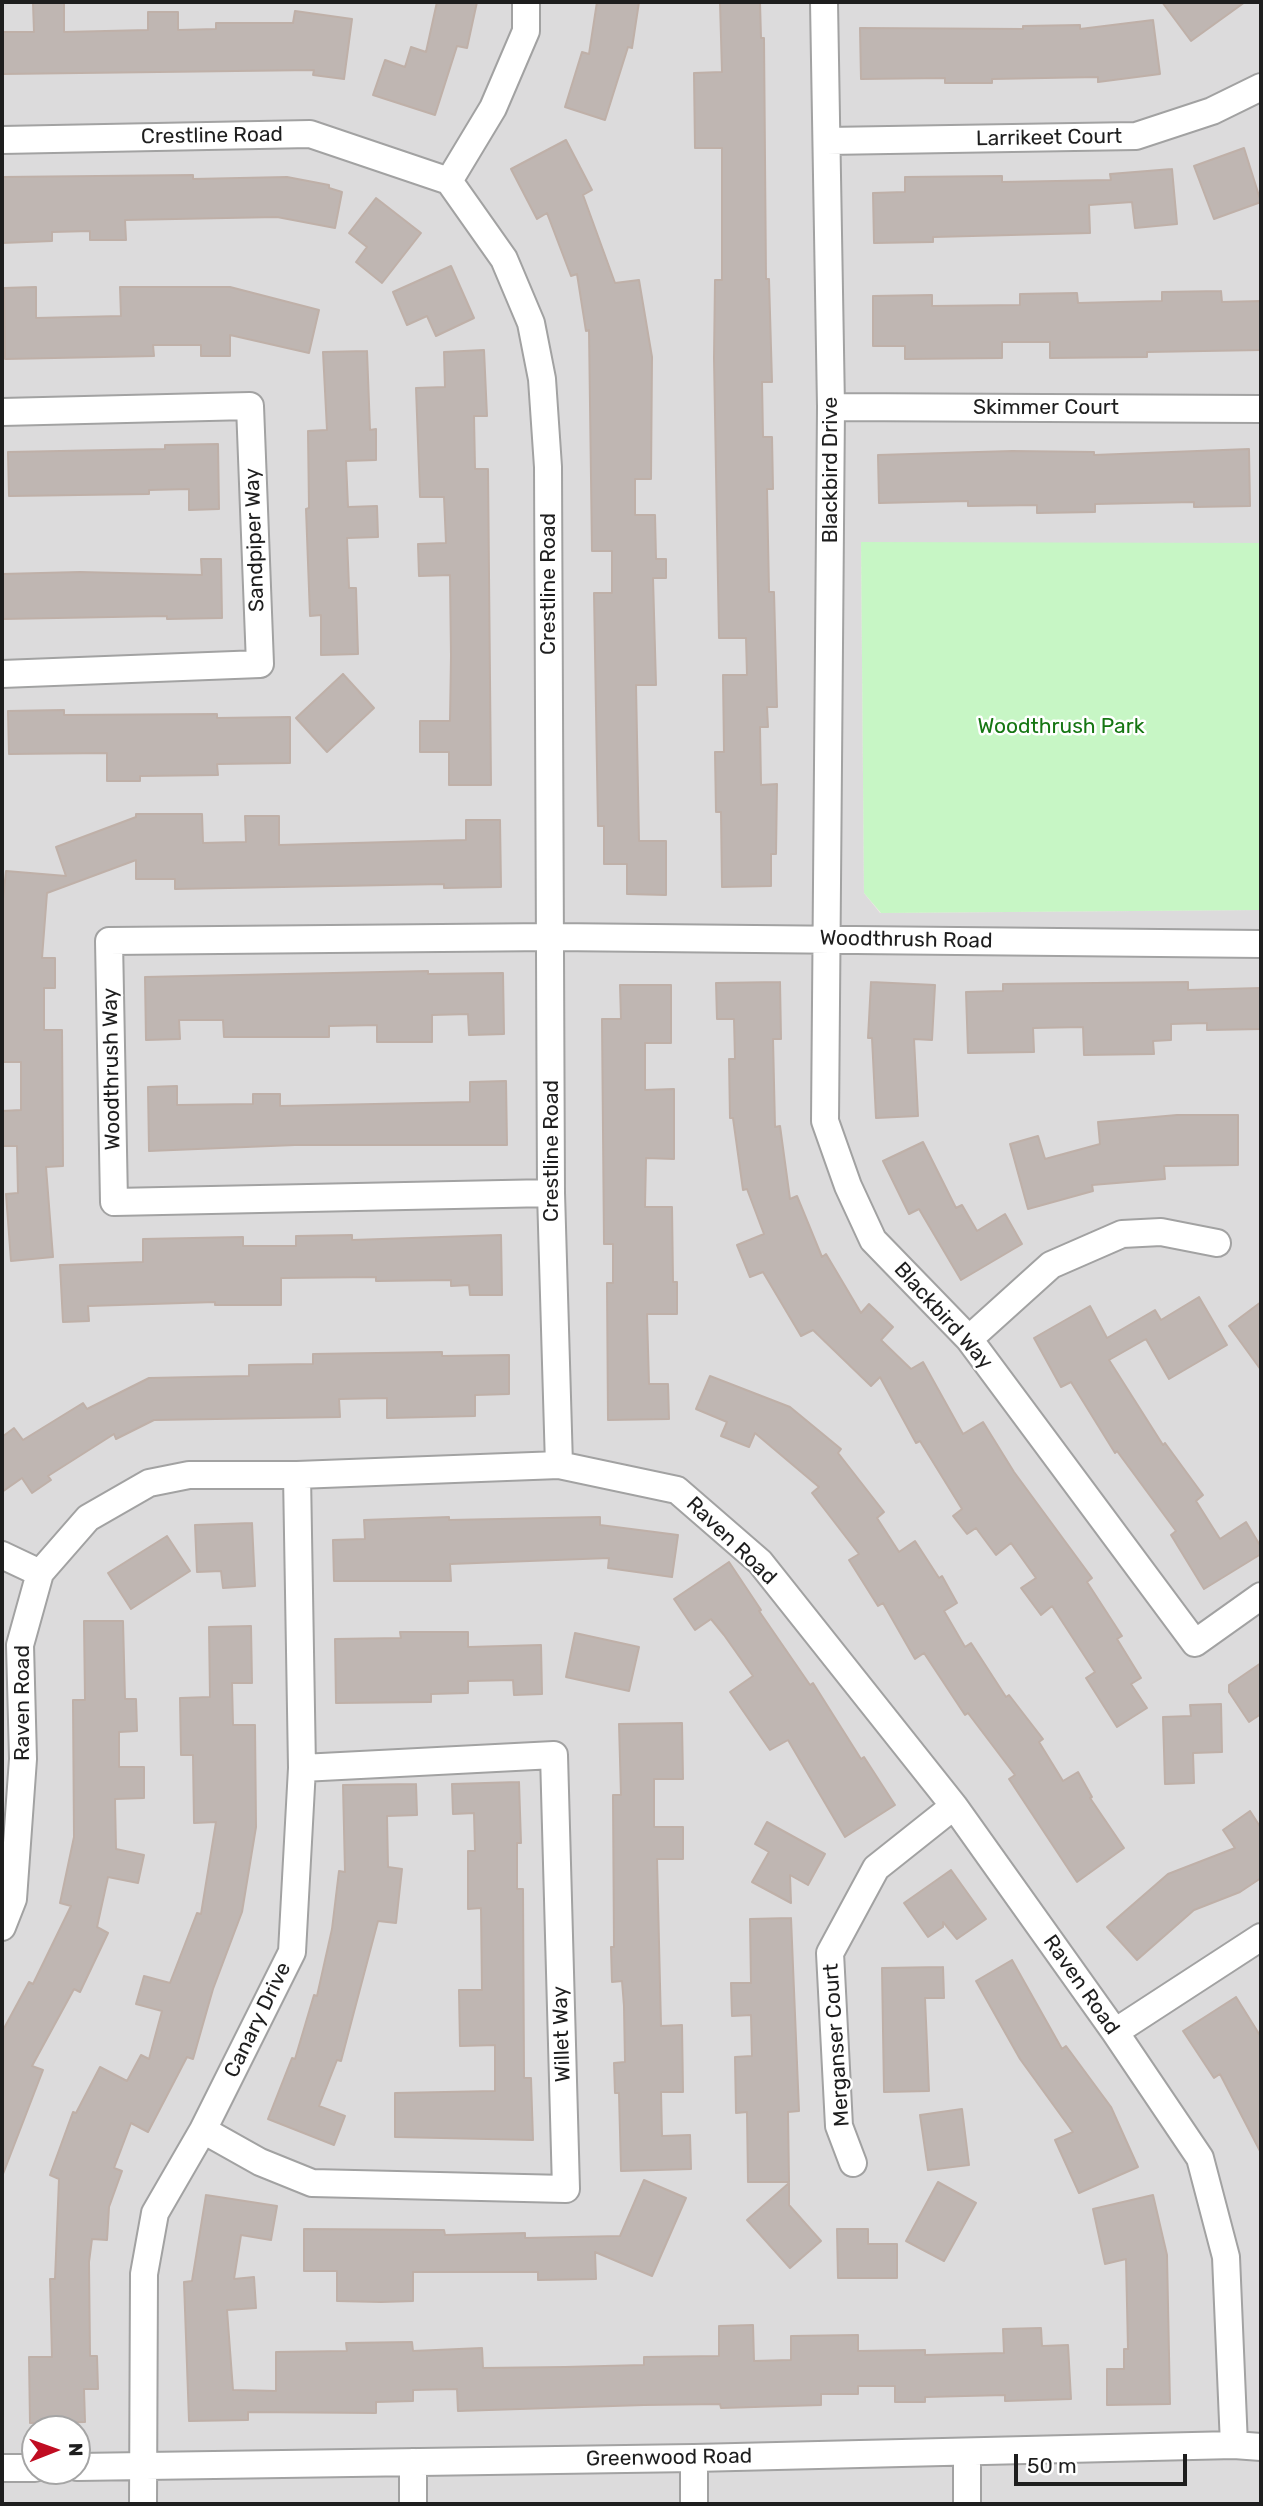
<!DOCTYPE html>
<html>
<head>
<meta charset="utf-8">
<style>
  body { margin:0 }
  #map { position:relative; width:1263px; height:2506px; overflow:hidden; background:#efeae5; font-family:Rubik,sans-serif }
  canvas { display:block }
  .frame { position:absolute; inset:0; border:4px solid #1e1e1e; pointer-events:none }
  .north { position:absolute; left:21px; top:2415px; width:70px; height:70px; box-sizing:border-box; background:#fff; border:2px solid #a5a5a5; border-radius:50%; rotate:89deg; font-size:19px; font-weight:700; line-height:28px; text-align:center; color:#1e1e1e }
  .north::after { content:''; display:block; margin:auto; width:24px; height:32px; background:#c00d22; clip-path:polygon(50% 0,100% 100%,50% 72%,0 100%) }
  .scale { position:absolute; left:1014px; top:2454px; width:173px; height:32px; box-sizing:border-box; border:4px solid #1e1e1e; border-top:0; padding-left:9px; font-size:21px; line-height:24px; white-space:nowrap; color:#1e1e1e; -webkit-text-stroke:5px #fff; paint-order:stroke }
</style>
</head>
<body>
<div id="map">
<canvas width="1263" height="2506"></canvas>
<div class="frame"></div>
<div class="north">N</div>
<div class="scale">50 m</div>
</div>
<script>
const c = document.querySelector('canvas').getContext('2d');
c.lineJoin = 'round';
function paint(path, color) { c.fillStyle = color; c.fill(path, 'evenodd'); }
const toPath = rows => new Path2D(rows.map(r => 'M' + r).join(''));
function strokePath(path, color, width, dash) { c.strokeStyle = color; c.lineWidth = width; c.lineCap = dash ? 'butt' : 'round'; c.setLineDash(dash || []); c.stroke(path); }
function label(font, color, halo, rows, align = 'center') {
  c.font = font + ' Rubik,sans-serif'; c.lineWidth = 5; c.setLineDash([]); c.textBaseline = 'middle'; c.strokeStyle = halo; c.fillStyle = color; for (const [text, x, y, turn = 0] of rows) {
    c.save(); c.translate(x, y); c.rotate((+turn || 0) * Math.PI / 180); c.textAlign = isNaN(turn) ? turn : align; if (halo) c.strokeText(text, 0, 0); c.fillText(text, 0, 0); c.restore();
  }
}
paint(toPath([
  [2,2,1261,2,1261,543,861,543,864,893,880,913,1259,910,1261,906,1261,2504,2,2504],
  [35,2429,77,2429,77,2471,35,2471]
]), '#dcdbdc');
paint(toPath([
  [861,542,1261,543,1260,910,881,913,864,893]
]), '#c7f6c5');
const building = toPath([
  [437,2,477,2,467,48,457,46,435,115,373,95,385,60,405,67,411,47,426,52,437,2],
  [597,2,639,2,632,48,628,47,605,120,565,107,582,52,589,54,597,2],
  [720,2,760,2,761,38,764,38,766,279,769,279,772,382,762,382,763,437,772,437,773,489,767,489,769,592,774,592,777,707,767,707,768,727,760,727,761,785,777,784,776,854,771,854,771,886,722,887,721,812,716,812,715,752,724,752,723,675,747,675,746,638,719,638,714,358,715,280,722,280,722,148,695,148,694,73,722,72,720,2],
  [1162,2,1245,2,1191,41,1162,2],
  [33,3,64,3,64,32,148,30,148,12,178,12,178,30,216,29,216,23,293,23,295,11,352,19,344,79,313,75,314,70,2,74,2,32,34,32,33,3],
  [1153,20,1160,74,1098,82,1098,77,992,79,992,83,945,83,945,78,861,79,860,28,1023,29,1023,26,1080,25,1080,29,1153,20],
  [566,140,592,190,583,195,615,283,639,280,652,357,651,479,635,479,635,515,655,515,656,559,666,559,666,578,653,578,656,685,636,685,639,841,666,841,666,895,627,894,627,864,604,864,604,826,598,826,594,593,612,593,612,551,592,551,589,330,586,331,577,274,571,276,547,213,537,219,511,169,566,140],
  [1244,148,1261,202,1214,219,1194,166,1244,148],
  [1172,169,1177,224,1135,228,1132,202,1089,205,1090,233,933,237,933,242,874,243,873,193,905,192,905,177,1002,176,1002,182,1111,180,1110,174,1172,169],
  [193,175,193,179,287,177,329,185,329,188,342,192,335,228,277,217,125,220,126,240,90,240,90,231,52,232,52,241,2,243,2,177,193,175],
  [376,198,421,233,382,283,356,262,367,247,349,233,376,198],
  [451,266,474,318,436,336,427,316,407,325,393,292,451,266],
  [36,287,36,318,121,316,120,287,230,287,319,310,309,353,230,335,230,356,201,356,201,345,153,345,154,356,5,359,4,288,36,287],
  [1221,291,1222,302,1261,301,1261,350,1147,352,1147,357,1050,358,1050,342,1002,342,1002,358,905,359,905,346,873,346,873,296,932,295,932,306,1020,305,1020,294,1077,293,1078,303,1162,301,1162,292,1221,291],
  [484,350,487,416,474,416,475,469,488,469,491,785,449,785,449,752,420,752,420,721,450,721,451,656,450,575,419,576,418,544,446,543,444,497,420,497,416,388,445,387,444,352,484,350],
  [367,351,370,430,376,429,376,460,346,461,348,507,377,506,378,537,347,538,349,588,356,588,358,654,321,655,321,615,310,616,306,509,309,508,308,431,327,430,323,352,367,351],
  [218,444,219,509,189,510,189,489,149,490,149,494,9,496,8,452,165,449,165,445,218,444],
  [1249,449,1250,506,1194,507,1194,502,1095,504,1095,512,1037,513,1037,505,968,506,968,501,879,503,878,455,1012,451,1094,452,1094,455,1249,449],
  [201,559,221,559,222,618,167,619,167,616,2,619,2,574,80,572,202,575,201,559],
  [343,674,374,708,327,752,296,718,343,674],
  [64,710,64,715,217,714,217,718,290,717,290,763,217,764,218,775,140,776,140,781,107,781,107,753,9,754,8,711,64,710],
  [136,814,202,814,203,843,246,842,245,816,279,816,279,845,466,840,466,820,500,820,501,887,444,888,444,884,175,889,175,879,136,879,136,860,47,893,42,958,55,958,55,988,44,988,44,1030,62,1030,63,1166,46,1167,53,1257,11,1261,6,1194,18,1193,17,1146,2,1146,2,1111,21,1110,21,1062,2,1062,2,909,6,871,66,876,56,847,136,817,136,814],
  [428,971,428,974,503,973,504,1034,469,1035,468,1014,432,1015,432,1042,377,1042,377,1025,329,1026,329,1037,224,1037,223,1020,179,1020,180,1039,146,1040,145,977,428,971],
  [780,982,781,1039,773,1039,775,1127,780,1126,790,1199,797,1196,822,1257,826,1254,861,1313,869,1304,893,1327,881,1340,911,1369,923,1362,963,1434,983,1422,1014,1472,1092,1578,1087,1582,1122,1636,1117,1639,1141,1678,1131,1684,1147,1708,1117,1727,1086,1678,1095,1672,1052,1606,1041,1615,1021,1588,1036,1578,1011,1543,996,1555,976,1528,967,1534,953,1516,962,1509,920,1441,916,1443,880,1377,871,1386,813,1330,801,1336,763,1272,750,1277,737,1245,764,1234,747,1189,743,1190,733,1118,730,1118,729,1059,735,1059,734,1019,717,1019,716,983,780,982],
  [871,982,935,985,932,1040,914,1039,918,1116,876,1118,872,1038,868,1038,871,982],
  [1188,982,1188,990,1261,988,1261,1029,1207,1030,1207,1023,1171,1024,1171,1040,1153,1041,1154,1054,1084,1055,1083,1027,1033,1028,1034,1052,968,1053,966,992,1003,991,1003,984,1188,982],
  [620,985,671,985,671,1043,645,1043,645,1090,674,1089,674,1159,646,1158,645,1207,672,1207,673,1282,677,1282,677,1314,647,1314,649,1384,668,1384,669,1419,608,1420,607,1283,613,1283,613,1244,604,1244,602,1019,621,1019,620,985],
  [506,1081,507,1145,295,1145,149,1151,148,1087,177,1086,177,1105,253,1104,253,1094,280,1094,280,1106,470,1102,470,1082,506,1081],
  [1177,1115,1238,1115,1238,1165,1164,1166,1165,1179,1092,1185,1093,1191,1028,1209,1010,1144,1038,1136,1045,1159,1100,1144,1098,1122,1177,1115],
  [923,1142,956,1208,962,1205,977,1231,1005,1214,1022,1244,961,1280,919,1209,909,1214,883,1161,923,1142],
  [352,1235,352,1240,501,1235,502,1295,470,1295,469,1285,451,1286,451,1280,376,1281,376,1277,281,1278,281,1305,215,1305,215,1302,88,1306,89,1321,63,1322,60,1265,143,1262,143,1239,243,1237,243,1246,296,1246,296,1236,352,1235],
  [1199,1297,1227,1345,1169,1379,1146,1339,1109,1360,1163,1445,1165,1443,1203,1495,1196,1501,1220,1539,1246,1522,1261,1547,1261,1554,1204,1589,1171,1535,1176,1531,1117,1451,1115,1453,1071,1382,1061,1387,1034,1338,1090,1306,1107,1338,1155,1310,1161,1320,1199,1297],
  [1261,1302,1261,1370,1229,1326,1261,1302],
  [442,1352,442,1356,509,1355,509,1394,475,1395,475,1416,387,1418,387,1398,339,1399,340,1417,154,1420,116,1439,114,1434,48,1476,51,1480,32,1493,22,1478,2,1492,2,1437,14,1428,23,1440,83,1403,87,1409,149,1378,249,1376,249,1365,313,1364,313,1354,442,1352],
  [710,1376,790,1407,841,1449,838,1453,884,1512,877,1518,899,1552,915,1541,939,1578,942,1576,957,1603,944,1611,965,1647,971,1643,1006,1697,1009,1695,1043,1739,1039,1742,1063,1781,1078,1772,1092,1797,1090,1798,1124,1848,1077,1882,1009,1779,1015,1775,968,1713,965,1715,924,1653,915,1659,883,1603,878,1606,849,1560,859,1554,812,1493,819,1487,755,1433,749,1447,721,1436,727,1422,696,1409,710,1376],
  [449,1517,449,1520,600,1517,600,1525,678,1535,672,1577,608,1568,609,1558,450,1564,451,1581,334,1581,333,1540,365,1539,364,1520,449,1517],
  [252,1523,255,1586,223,1588,221,1571,197,1572,195,1525,252,1523],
  [167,1536,190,1571,131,1609,108,1573,167,1536],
  [729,1562,761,1610,759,1611,810,1685,813,1683,861,1759,864,1757,895,1805,845,1837,788,1740,770,1750,730,1692,753,1676,724,1635,711,1619,695,1630,674,1599,729,1562],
  [84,1621,123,1621,125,1699,136,1699,137,1731,119,1732,119,1767,144,1767,144,1798,115,1799,116,1849,144,1855,138,1883,108,1877,97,1927,108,1933,80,1992,74,1989,32,2066,43,2070,3,2174,2,2032,29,1982,33,1984,71,1906,60,1903,74,1837,73,1700,85,1700,84,1621],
  [251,1626,252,1683,232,1683,233,1725,255,1725,256,1827,242,1912,213,1989,193,2059,187,2057,148,2132,131,2123,114,2168,122,2171,109,2207,107,2240,92,2239,89,2262,90,2356,97,2356,98,2389,84,2389,85,2422,30,2423,29,2357,52,2357,50,2279,55,2279,59,2179,50,2175,73,2112,76,2113,100,2067,127,2081,141,2055,149,2059,162,2011,136,2004,144,1976,170,1983,197,1913,201,1914,216,1822,194,1823,193,1755,181,1755,180,1698,210,1697,209,1627,251,1626],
  [400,1632,468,1632,468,1647,541,1645,542,1694,514,1695,513,1680,468,1681,468,1693,431,1694,431,1702,336,1703,335,1639,401,1638,400,1632],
  [575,1633,639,1647,629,1691,566,1677,575,1633],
  [1261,1663,1261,1714,1249,1722,1229,1692,1229,1685,1261,1663],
  [1221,1704,1222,1752,1193,1753,1194,1783,1165,1784,1163,1717,1191,1716,1190,1705,1221,1704],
  [682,1723,683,1779,654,1779,654,1827,683,1827,683,1859,657,1859,661,2026,682,2025,683,2092,661,2092,662,2136,690,2135,691,2169,621,2171,619,2093,615,2093,614,2063,625,2062,624,2006,622,1981,612,1982,611,1947,614,1947,613,1795,621,1795,619,1724,682,1723],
  [519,1782,521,1843,517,1843,517,1889,523,1889,524,2078,531,2078,533,2140,395,2137,395,2093,495,2091,495,2045,460,2046,459,1990,482,1990,481,1908,468,1909,468,1851,475,1851,474,1813,453,1814,452,1784,519,1782],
  [416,1784,417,1815,387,1816,388,1867,402,1869,396,1923,378,1921,341,2061,337,2060,319,2106,345,2116,334,2145,268,2119,292,2058,295,2059,314,1995,317,1996,332,1929,339,1871,345,1872,343,1785,416,1784],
  [1250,1811,1261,1828,1261,1878,1240,1892,1194,1910,1137,1960,1107,1927,1168,1874,1235,1848,1223,1830,1250,1811],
  [767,1822,825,1854,808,1885,790,1875,791,1903,752,1882,769,1852,755,1844,767,1822],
  [951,1870,986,1919,957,1939,943,1922,943,1927,928,1937,904,1903,951,1870],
  [791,1918,799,2111,788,2112,789,2182,748,2182,747,2112,736,2113,735,2057,752,2056,751,2015,732,2016,731,1983,751,1983,750,1919,791,1918],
  [1012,1960,1062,2049,1066,2046,1111,2107,1138,2167,1079,2193,1055,2140,1073,2132,1020,2059,976,1981,1012,1960],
  [943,1967,944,1998,925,1998,929,2091,884,2092,882,1968,943,1967],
  [1236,1997,1261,2037,1261,2153,1220,2074,1214,2078,1183,2031,1236,1997],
  [962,2109,969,2165,928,2170,920,2115,962,2109],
  [644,2180,686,2198,652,2276,595,2252,596,2279,538,2280,538,2272,413,2272,413,2301,381,2302,337,2301,337,2271,304,2271,304,2229,444,2230,445,2235,525,2233,525,2238,620,2236,644,2180],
  [938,2182,976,2203,944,2261,906,2241,938,2182],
  [789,2183,789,2205,821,2241,790,2268,747,2220,789,2183],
  [206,2195,277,2206,271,2240,241,2235,234,2279,254,2277,256,2308,227,2310,233,2390,276,2391,276,2352,347,2351,346,2343,412,2342,413,2351,482,2348,483,2368,565,2367,644,2365,644,2357,719,2356,719,2326,753,2325,754,2361,791,2360,791,2336,858,2335,858,2351,925,2350,925,2355,1004,2353,1003,2329,1041,2328,1042,2346,1068,2345,1071,2399,1005,2401,1005,2395,925,2397,925,2402,895,2402,895,2386,858,2386,858,2394,821,2394,821,2405,721,2408,720,2404,644,2405,458,2411,457,2389,413,2390,413,2401,376,2402,376,2413,248,2412,248,2420,189,2421,184,2282,192,2281,206,2195],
  [1153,2195,1167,2255,1170,2404,1107,2405,1107,2369,1124,2369,1124,2349,1128,2349,1126,2259,1105,2264,1093,2209,1153,2195],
  [837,2229,868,2229,868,2244,897,2244,897,2278,838,2278,837,2229]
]);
paint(building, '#bfb6b2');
strokePath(building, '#bfb0a8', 2);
const street = toPath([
  [824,2,831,407,825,1121,848,1186,873,1240,969,1339,1195,1643,1261,1596],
  [2,140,310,134,449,181,504,259,531,323,542,379,548,467,551,1193,559,1465],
  [827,141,1136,136,1212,111,1261,87],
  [449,181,493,108,526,31,526,2],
  [831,407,1261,409],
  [2,412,250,406,260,664,2,674],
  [551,1193,114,1202,109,941,552,937,1261,944],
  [969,1339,1051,1265,1122,1234,1161,1232,1217,1243],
  [2,1555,40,1573],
  [2,1927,13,1899,23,1759,20,1645,40,1573,88,1518,149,1483,189,1475,297,1475,559,1465,677,1490,760,1562,954,1806,1115,2032,1200,2158,1226,2257,1234,2445],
  [1115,2032,1261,1937],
  [203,2130,260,2162,312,2183,566,2189,554,1755,302,1768],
  [853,2163,839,2126,830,1953,876,1868,954,1806],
  [413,2462,413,2504],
  [77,2467,694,2458,1234,2445,1261,2447],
  [2,2468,35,2468],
  [143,2504,144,2274,155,2213,203,2130,292,1952,302,1768,297,1475],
  [694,2504,694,2458],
  [967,2504,967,2452]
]);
strokePath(street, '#a2a2a2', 30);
strokePath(street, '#fff', 26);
label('21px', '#1e1e1e', '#fff', [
  ["Crestline Road",212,136,-1],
  ["Larrikeet Court",1049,138,-1],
  ["Skimmer Court",1046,408],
  ["Blackbird Drive",831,470,-90],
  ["Sandpiper Way",255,540,-92],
  ["Crestline Road",549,584,-90],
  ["Woodthrush Road",906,940,1],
  ["Woodthrush Way",112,1069,-91],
  ["Crestline Road",552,1151,-90],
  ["Blackbird Way",943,1316,48],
  ["Raven Road",731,1541,44],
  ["Raven Road",23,1703,-90],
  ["Raven Road",1081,1985,55],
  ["Canary Drive",258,2020,-64],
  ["Willet Way",562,2034,-92],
  ["Merganser Court",837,2045,-94],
  ["Greenwood Road",669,2458,-1]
]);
label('21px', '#167613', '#fff', [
  ["Woodthrush Park",1061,727]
]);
</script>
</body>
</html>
